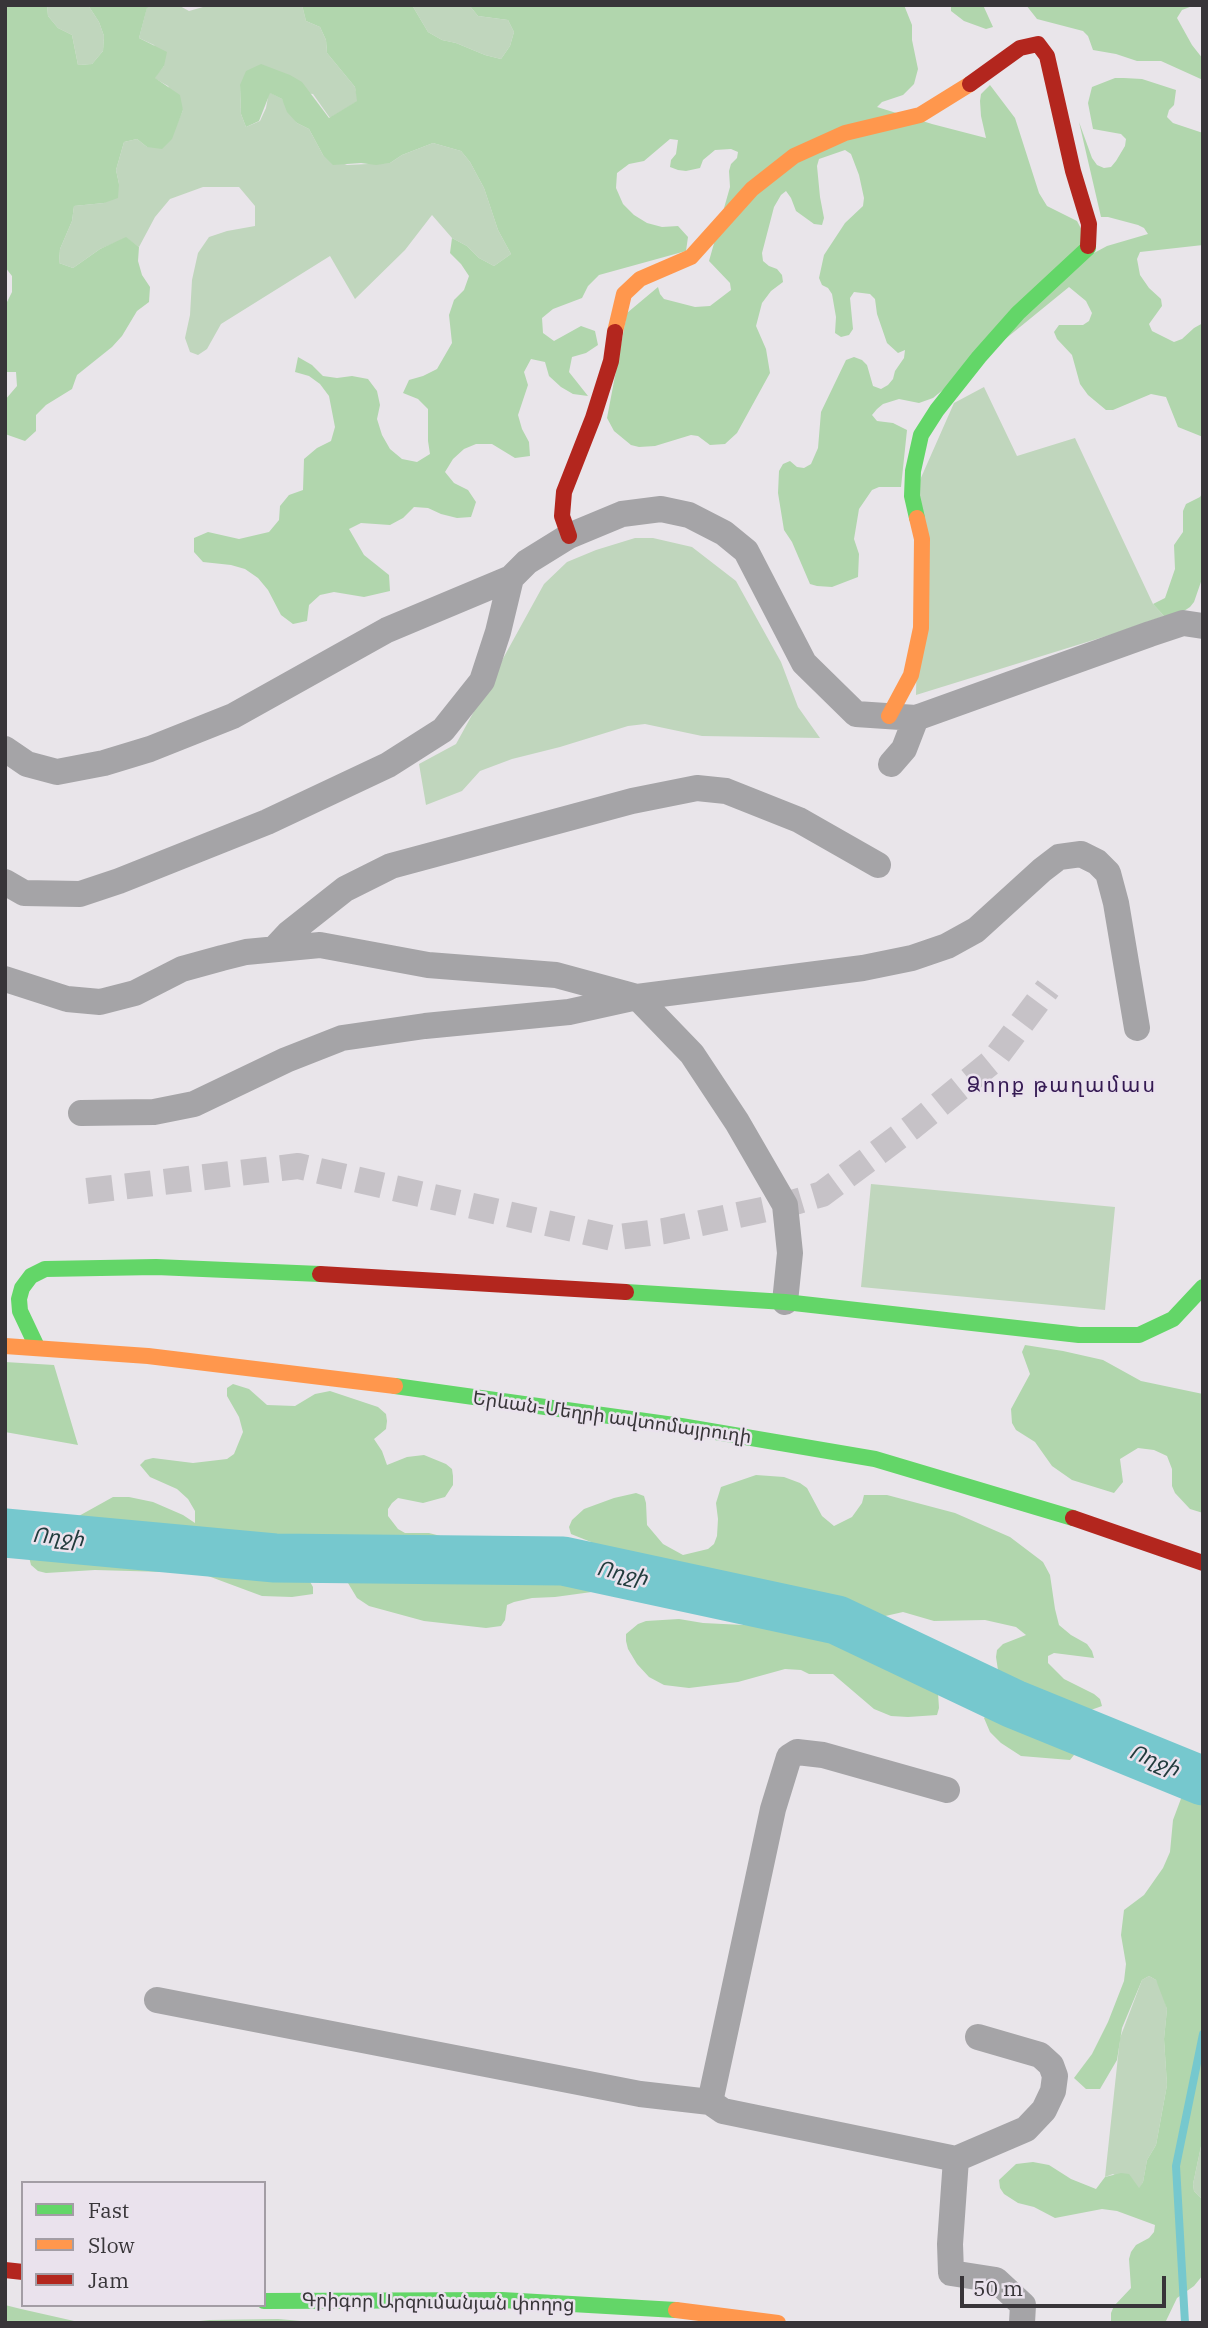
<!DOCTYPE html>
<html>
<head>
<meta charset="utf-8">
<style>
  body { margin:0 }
  #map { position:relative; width:1208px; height:2328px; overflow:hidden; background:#e9e5ea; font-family:"IBM Plex Serif",serif }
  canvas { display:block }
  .frame { position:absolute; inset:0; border:7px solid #383539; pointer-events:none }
  .legend { position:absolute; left:21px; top:2181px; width:245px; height:126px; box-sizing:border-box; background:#eae2ed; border:2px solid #a39da5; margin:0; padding:9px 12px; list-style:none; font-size:21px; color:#383539 }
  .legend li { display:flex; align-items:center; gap:14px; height:35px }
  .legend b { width:35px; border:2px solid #a39da5 }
  .scale { position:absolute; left:960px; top:2276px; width:206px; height:32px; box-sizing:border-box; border:4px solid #383539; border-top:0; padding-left:9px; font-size:21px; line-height:24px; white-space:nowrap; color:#383539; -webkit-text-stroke:5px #eae2ed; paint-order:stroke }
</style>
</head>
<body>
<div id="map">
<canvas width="1208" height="2328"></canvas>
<div class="frame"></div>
<ul class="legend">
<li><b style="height:9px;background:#63d668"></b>Fast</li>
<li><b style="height:9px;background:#ff974d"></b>Slow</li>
<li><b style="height:9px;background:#b3261e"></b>Jam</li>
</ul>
<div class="scale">50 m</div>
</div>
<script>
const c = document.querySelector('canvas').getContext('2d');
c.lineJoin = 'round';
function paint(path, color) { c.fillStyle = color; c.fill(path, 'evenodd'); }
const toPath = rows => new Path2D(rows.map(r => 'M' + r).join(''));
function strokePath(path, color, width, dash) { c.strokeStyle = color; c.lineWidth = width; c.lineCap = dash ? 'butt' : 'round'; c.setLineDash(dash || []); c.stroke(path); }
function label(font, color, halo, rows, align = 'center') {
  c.font = font + ' "IBM Plex Serif","Noto Sans Armenian",serif'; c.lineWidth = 5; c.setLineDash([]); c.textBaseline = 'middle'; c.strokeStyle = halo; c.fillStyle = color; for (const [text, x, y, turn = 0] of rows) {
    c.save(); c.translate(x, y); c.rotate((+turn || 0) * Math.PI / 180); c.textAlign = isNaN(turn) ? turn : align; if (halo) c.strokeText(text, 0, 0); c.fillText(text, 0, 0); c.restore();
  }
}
paint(toPath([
  [47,5,88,5,99,22,104,36,103,51,92,64,78,65,72,35,58,28,48,16],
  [152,5,178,5,189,11,210,5,302,5,306,21,320,27,326,40,327,53,355,87,358,101,330,118,313,94,240,85,241,114,246,127,260,121,266,108,269,92,282,99,297,123,309,129,323,155,347,165,390,163,402,155,433,143,461,151,470,162,484,188,498,230,511,254,494,266,479,258,467,246,452,238,432,215,405,250,355,299,330,256,221,324,207,349,198,355,190,352,185,338,190,315,192,280,198,253,209,237,227,231,255,226,255,206,239,187,203,187,170,199,155,217,139,247,126,238,100,249,73,268,59,263,60,249,72,221,74,206,104,203,119,184,116,170,124,142,137,139,147,147,177,124,183,110,168,86,154,78,164,66,154,45,139,38,147,7],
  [412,5,469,5,478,16,508,20,514,32,510,46,501,59,485,55,456,43,442,40,428,32],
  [984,387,1017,456,1075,438,1153,604,1164,616,1113,634,916,695,920,480,954,403],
  [635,538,653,538,692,547,736,581,781,662,798,707,820,738,702,736,645,724,628,726,560,747,512,759,480,771,462,791,426,805,419,764,456,744,544,584,567,562,596,550],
  [871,1184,1115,1207,1105,1310,861,1287],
  [1149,1976,1156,1980,1161,1988,1167,2009,1164,2039,1167,2085,1156,2145,1147,2160,1143,2182,1139,2189,1113,2174,1105,2177,1120,2038,1142,1980],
  [1203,2137,1203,2200,1194,2191,1193,2184]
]), '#c0d6bd');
paint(toPath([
  [5,5,47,5,48,16,58,28,72,35,78,65,92,64,103,51,104,36,99,22,88,5,152,5,147,8,139,38,167,52,164,66,155,78,180,95,183,110,172,139,162,149,147,147,137,139,124,142,116,170,119,184,118,198,104,203,74,206,72,221,60,249,59,263,73,268,100,249,126,237,139,247,138,261,142,275,150,287,149,302,137,311,122,336,112,347,77,375,72,389,46,405,36,415,36,431,25,441,5,434,5,400,17,386,16,372,5,372,5,306,12,292,12,276,5,267],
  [302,5,412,5,428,32,442,40,456,43,485,55,501,59,510,46,514,32,508,20,478,16,469,5,904,5,912,25,912,40,918,69,914,84,903,95,882,102,877,107,932,124,986,138,981,116,980,101,981,94,990,85,1015,118,1039,193,1047,206,1077,221,1094,253,1107,246,1148,234,1144,228,1138,225,1108,217,1101,217,1079,122,1092,158,1097,165,1104,168,1111,167,1116,161,1125,146,1126,139,1121,134,1093,129,1088,103,1092,87,1115,78,1124,78,1142,79,1176,90,1174,105,1169,110,1167,117,1173,123,1203,133,1203,245,1140,252,1137,259,1140,275,1149,288,1161,299,1162,306,1149,324,1152,331,1174,342,1182,339,1194,328,1203,323,1203,437,1178,427,1166,397,1151,394,1113,410,1106,410,1088,395,1080,384,1072,355,1057,339,1054,332,1059,325,1083,325,1089,321,1092,313,1086,301,1069,287,933,398,919,403,899,399,883,404,877,409,872,415,877,421,893,423,907,430,901,487,879,487,872,490,859,509,854,539,859,554,858,577,832,587,817,586,810,584,792,542,784,530,778,493,779,471,783,464,790,461,797,467,804,468,811,464,818,448,821,412,846,360,854,357,862,360,867,365,873,386,881,389,888,385,893,379,895,371,904,358,905,350,898,353,887,343,877,314,875,299,870,294,854,292,850,298,853,329,849,335,841,337,835,333,836,317,832,294,828,288,822,285,819,278,824,255,845,223,863,206,864,198,859,175,851,154,845,150,819,159,817,166,820,197,824,218,822,225,814,224,796,211,791,198,786,191,781,195,774,207,762,253,763,261,769,266,777,269,782,275,783,282,771,291,762,303,756,326,766,349,770,373,737,433,725,444,710,445,698,436,691,435,655,446,639,447,631,445,614,431,607,418,627,313,658,287,660,294,664,299,695,307,710,306,731,290,730,283,709,261,730,187,729,171,731,164,737,158,738,152,731,149,715,150,703,160,700,168,686,171,678,170,670,167,671,160,676,154,678,140,670,139,644,161,629,164,617,173,616,188,623,204,634,215,647,223,662,227,678,226,688,237,686,251,599,275,588,286,582,298,553,309,542,318,543,333,554,341,581,326,595,331,598,345,586,353,572,357,569,372,588,396,573,394,561,387,549,376,545,362,531,359,524,372,528,385,518,415,522,429,529,442,530,456,515,458,492,444,476,444,464,449,453,459,445,472,454,483,468,490,476,502,471,517,457,518,441,514,428,508,414,507,403,518,390,525,361,523,349,529,364,555,389,575,390,591,364,597,334,592,320,595,309,605,307,621,293,624,281,615,268,590,258,578,245,569,231,565,203,562,194,552,194,538,208,532,239,539,269,532,279,520,280,506,289,495,303,490,304,459,317,448,331,441,335,427,329,396,320,384,309,376,295,372,298,357,312,365,323,376,337,378,352,376,368,379,377,391,380,405,377,419,382,435,390,449,402,459,417,462,430,454,428,441,428,409,418,399,403,393,409,380,423,376,437,369,452,343,449,315,454,300,464,290,469,276,461,264,450,253,452,238,467,246,479,258,494,266,511,254,498,230,484,188,470,162,461,151,433,143,402,155,390,163,376,165,361,163,333,165,323,155,309,129,297,123,287,112,282,99,270,93,259,121,246,127,241,114,240,85,246,71,261,64,290,75,302,82,329,118,357,101,355,87,327,53,326,40,320,27,306,21],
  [951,5,983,5,993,27,986,29,964,21,951,11],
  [1026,5,1195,5,1182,10,1177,18,1192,45,1203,59,1203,80,1161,61,1137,61,1116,54,1093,50,1088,36,1083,31,1037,19],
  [1203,492,1203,576,1194,602,1190,607,1178,615,1164,616,1153,604,1165,598,1175,569,1174,545,1183,532,1183,511,1186,504,1200,497],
  [1025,1345,1063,1351,1103,1360,1141,1381,1203,1394,1203,1513,1190,1509,1175,1493,1172,1486,1172,1469,1167,1456,1154,1450,1138,1448,1120,1459,1123,1482,1114,1493,1072,1480,1052,1466,1035,1442,1016,1430,1012,1423,1011,1409,1030,1374,1022,1352],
  [5,1362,54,1365,78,1445,5,1432],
  [233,1384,249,1389,267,1405,295,1406,315,1394,330,1391,378,1407,386,1414,387,1421,386,1429,374,1439,382,1451,387,1465,407,1457,424,1455,446,1464,452,1469,453,1476,453,1485,445,1497,423,1503,398,1498,392,1503,388,1509,388,1516,398,1529,405,1533,429,1533,456,1540,528,1562,555,1564,572,1561,586,1555,592,1549,591,1542,571,1534,569,1527,572,1520,584,1509,614,1498,636,1493,644,1496,646,1503,647,1525,663,1544,683,1555,708,1549,714,1544,717,1536,718,1519,716,1503,721,1487,756,1475,784,1477,800,1483,807,1488,822,1516,834,1526,852,1517,862,1503,864,1495,887,1495,955,1513,1010,1537,1043,1562,1050,1575,1055,1609,1059,1625,1071,1635,1087,1644,1092,1651,1094,1658,1054,1653,1048,1656,1048,1663,1064,1679,1094,1694,1100,1699,1102,1706,1066,1719,1059,1724,1056,1731,1059,1738,1072,1749,1074,1755,1070,1760,1021,1756,1001,1743,990,1732,984,1718,995,1706,1001,1690,996,1657,997,1650,1003,1644,1026,1635,1016,1627,985,1620,934,1621,903,1612,881,1617,881,1625,890,1648,896,1655,923,1671,933,1683,938,1693,939,1708,937,1715,908,1717,891,1716,874,1709,833,1674,809,1674,801,1670,785,1669,738,1682,689,1688,664,1685,649,1677,637,1664,628,1649,626,1641,626,1634,638,1624,646,1621,679,1619,703,1623,764,1626,788,1633,833,1631,848,1625,860,1615,862,1608,827,1613,725,1596,667,1594,635,1595,621,1588,555,1597,532,1598,514,1602,507,1605,505,1620,501,1626,486,1628,424,1621,369,1606,357,1598,345,1578,328,1562,291,1550,270,1540,234,1539,226,1542,225,1550,244,1564,301,1576,309,1580,313,1587,313,1594,292,1597,262,1596,200,1573,95,1570,46,1573,38,1571,31,1565,29,1557,32,1548,50,1532,113,1497,129,1497,153,1502,183,1515,195,1523,195,1511,188,1499,177,1489,150,1477,140,1465,145,1460,153,1458,193,1463,227,1459,234,1454,243,1432,239,1417,227,1396,227,1388],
  [1196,1789,1203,1792,1203,2137,1193,2184,1194,2191,1203,2200,1203,2275,1194,2286,1177,2298,1165,2323,1111,2323,1111,2313,1114,2306,1131,2288,1129,2259,1131,2252,1136,2245,1149,2238,1154,2232,1155,2225,1117,2211,1102,2209,1055,2218,1034,2207,1018,2203,1004,2194,1000,2188,999,2180,1016,2164,1033,2162,1049,2165,1071,2179,1096,2189,1105,2177,1121,2173,1129,2174,1139,2188,1143,2182,1147,2160,1156,2145,1167,2085,1164,2039,1167,2009,1156,1980,1149,1976,1142,1980,1122,2028,1117,2060,1100,2089,1086,2089,1074,2078,1092,2054,1108,2022,1124,1981,1126,1964,1121,1935,1124,1910,1144,1895,1163,1868,1170,1852,1173,1820,1182,1796,1188,1790],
  [5,2305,21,2309,83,2323,5,2323],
  [278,2319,324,2323,178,2323,210,2320]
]), '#b1d6ad');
strokePath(toPath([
  [1185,2323,1176,2166,1203,2034]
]), '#76c8ce', 8);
strokePath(toPath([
  [5,1533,275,1558,563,1561,837,1620,1014,1704,1203,1781]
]), '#76c8ce', 49);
strokePath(toPath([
  [87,1191,298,1166,612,1238,664,1231,785,1205,822,1194,912,1127,994,1060,1048,988]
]), '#c6c2c7', 26, [26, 13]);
strokePath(toPath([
  [5,749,27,764,57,772,104,763,150,749,233,716,387,630,511,578,527,562,569,536,622,514,661,509,689,515,724,533,746,551,804,663,856,714,916,718,1150,634,1183,623,1203,626],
  [891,764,904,749,916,718],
  [5,882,24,893,80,894,119,881,267,822,388,765,443,730,482,681,498,632,511,578],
  [274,949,288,934,345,889,391,866,632,801,697,788,726,791,799,820,878,865],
  [5,979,67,999,100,1002,135,993,182,969,222,958,246,952,320,945,428,965,556,975,637,997,692,1054,737,1122,785,1205,790,1253,785,1302],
  [81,1113,154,1112,194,1104,286,1060,342,1038,425,1026,569,1012,637,997,863,968,912,958,947,946,976,930,1042,870,1059,857,1081,854,1097,862,1108,873,1116,903,1137,1028],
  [157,2000,640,2094,710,2102,723,2111,956,2159,1026,2129,1044,2110,1053,2091,1055,2076,1051,2065,1040,2055,978,2037],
  [710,2102,773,1809,789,1757,797,1752,823,1755,947,1790],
  [956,2159,950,2244,951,2273,996,2280,1023,2305,1022,2323]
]), '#a5a4a7', 26);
strokePath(toPath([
  [917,518,912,496,913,471,921,435,937,410,979,357,1018,313,1088,248,1088,246],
  [626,1292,785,1302,1079,1335,1139,1335,1173,1319,1203,1287],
  [37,1347,20,1311,19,1299,22,1288,31,1276,45,1269,156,1267,320,1274],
  [395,1386,681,1426,875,1459,1073,1518],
  [264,2301,502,2300,676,2310]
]), '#63d668', 16);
strokePath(toPath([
  [615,332,624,294,640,279,691,257,752,189,794,156,845,133,920,115,970,84],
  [889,716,911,675,921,628,922,539,917,518],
  [5,1346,148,1356,395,1386],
  [676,2310,778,2323]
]), '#ff974d', 16);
strokePath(toPath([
  [970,84,1020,48,1038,44,1047,56,1073,171,1089,224,1088,246],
  [569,536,562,516,564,492,593,418,611,361,615,332],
  [320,1274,626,1292],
  [1073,1518,1203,1563],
  [5,2270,23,2272]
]), '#b3261e', 16);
label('19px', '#383539', '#eae2ed', [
  ["Երևան-Մեղրի ավտոմայրուղի",612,1418,8],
  ["Գրիգոր Արզումանյան փողոց",438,2303,1]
]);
c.letterSpacing = '2px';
label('21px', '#351a53', '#eae2ed', [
  ["Ձորք թաղամաս",1062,1086]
]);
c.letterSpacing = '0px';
label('italic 21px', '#223c3d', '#eae2ed', [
  ["Ողջի",58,1538,5],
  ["Ողջի",622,1574,12],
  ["Ողջի",1154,1761,22]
]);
</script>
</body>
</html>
